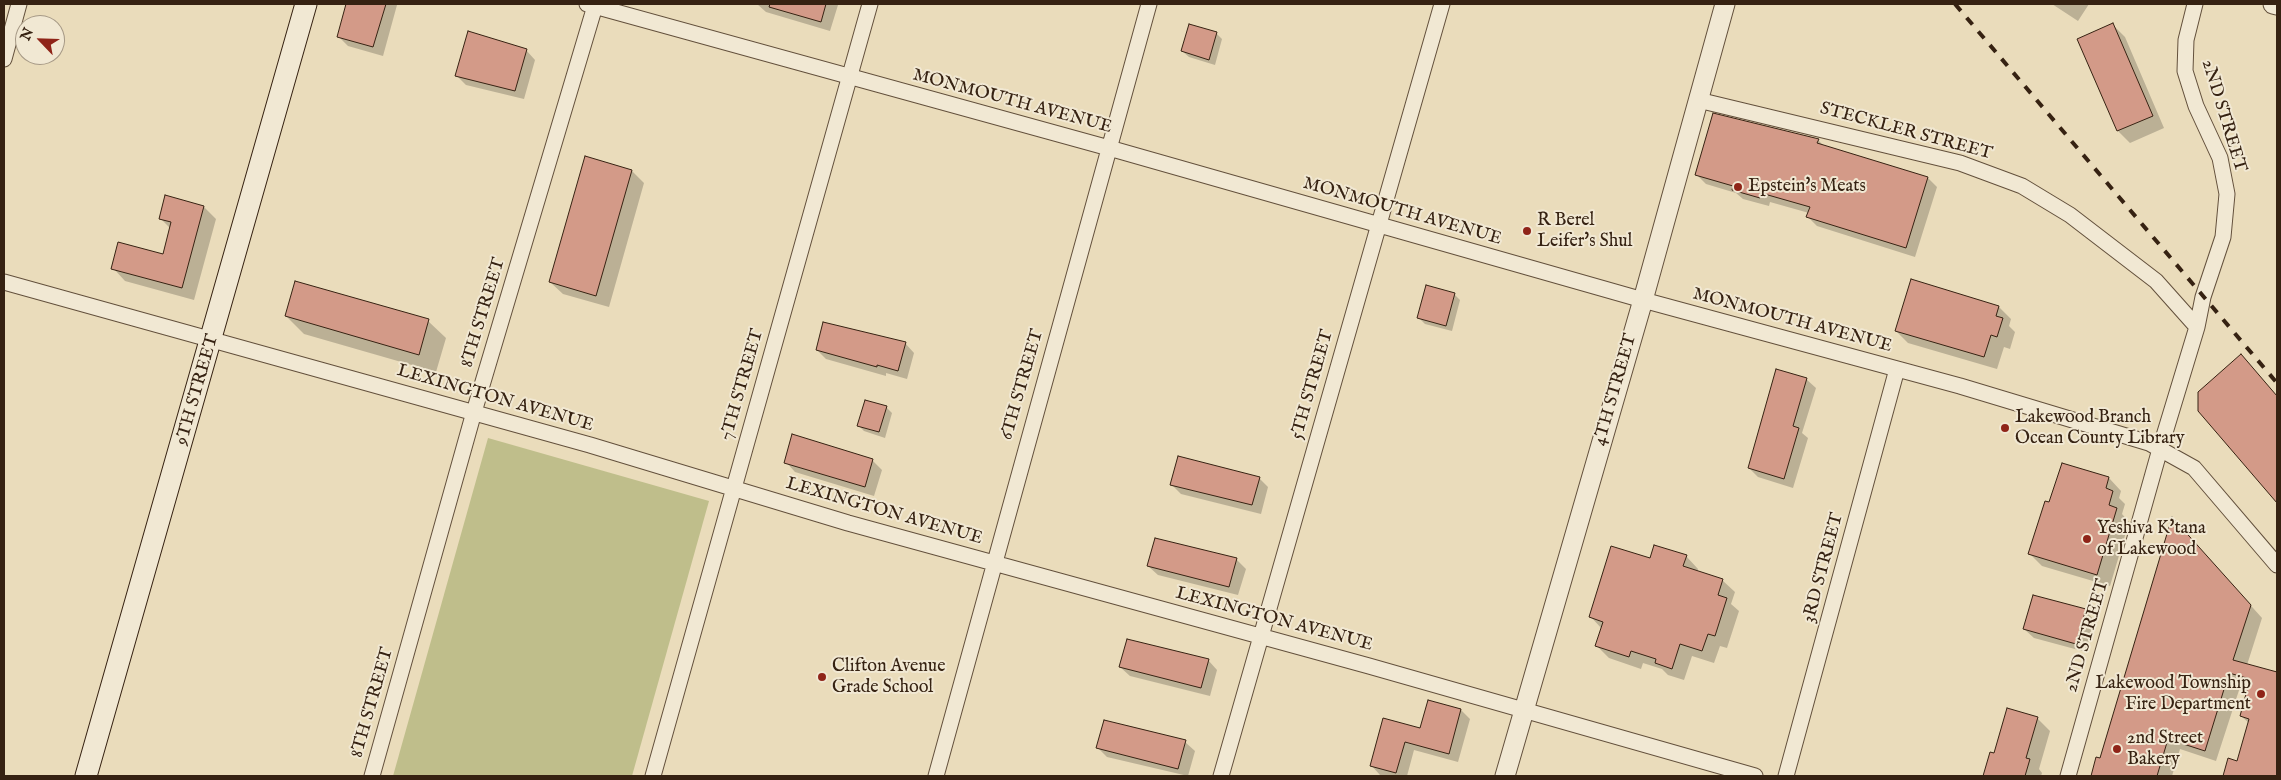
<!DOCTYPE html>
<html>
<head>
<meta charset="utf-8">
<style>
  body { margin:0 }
  #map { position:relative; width:2281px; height:780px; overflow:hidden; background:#eadcbb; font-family:"IM FELL English",serif }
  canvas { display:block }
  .frame { position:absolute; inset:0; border:5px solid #362212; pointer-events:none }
  .north { position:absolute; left:15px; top:15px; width:50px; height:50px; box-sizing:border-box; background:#f1e8d3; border:1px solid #a69986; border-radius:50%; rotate:294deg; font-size:14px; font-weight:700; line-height:20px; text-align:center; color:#362212 }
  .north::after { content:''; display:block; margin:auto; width:18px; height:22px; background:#8f2418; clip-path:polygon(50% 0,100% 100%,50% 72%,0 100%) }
</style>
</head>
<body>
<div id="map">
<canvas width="2281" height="780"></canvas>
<div class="frame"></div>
<div class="north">N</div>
</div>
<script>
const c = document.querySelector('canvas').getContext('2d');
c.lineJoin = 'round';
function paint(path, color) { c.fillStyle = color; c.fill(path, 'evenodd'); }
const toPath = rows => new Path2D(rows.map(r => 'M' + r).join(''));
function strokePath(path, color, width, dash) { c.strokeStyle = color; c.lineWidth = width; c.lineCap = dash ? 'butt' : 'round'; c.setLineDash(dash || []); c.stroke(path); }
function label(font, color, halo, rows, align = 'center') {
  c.font = font + ' "IM FELL English",serif'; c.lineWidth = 4; c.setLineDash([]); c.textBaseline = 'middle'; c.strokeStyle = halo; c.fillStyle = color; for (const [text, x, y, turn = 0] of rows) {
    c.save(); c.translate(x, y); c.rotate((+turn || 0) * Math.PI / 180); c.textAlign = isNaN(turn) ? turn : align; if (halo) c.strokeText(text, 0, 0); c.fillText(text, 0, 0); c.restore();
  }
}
paint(toPath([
  [488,438,709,501,632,776,393,776]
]), '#bfbe8b');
paint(toPath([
  [348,4,397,5,383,56,348,46,338,36],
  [757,4,836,4,838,5,830,31,766,12],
  [2052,4,2089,4,2078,21],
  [2113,25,2125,37,2164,128,2130,143,2118,131,2079,40],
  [1216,33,1222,39,1215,65,1189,57,1182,51],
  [526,50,535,60,524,99,466,85,457,76],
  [1818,140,1824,146,1928,178,1937,187,1915,257,1817,226,1808,217,1809,213,1770,202,1769,206,1743,199,1736,193,1706,184,1697,175],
  [632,171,644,183,609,307,563,294,550,282],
  [204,207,216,219,194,300,125,281,113,268,163,256,171,229,160,218],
  [1454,294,1460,300,1452,331,1425,324,1419,318],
  [1999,307,2011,319,2009,326,2015,332,2010,349,2004,347,1997,369,1908,343,1896,331],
  [286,316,428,321,446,338,436,372,304,334],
  [905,343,914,353,907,379,886,373,886,376,826,359,817,350],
  [2241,356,2277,396,2277,501,2199,411],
  [1806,379,1816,388,1802,433,1808,438,1793,488,1758,477,1749,468],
  [886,407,892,413,885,438,864,431,858,425],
  [793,436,872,460,882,470,874,496,795,472,786,462],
  [2062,464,2109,478,2121,491,2119,498,2125,504,2122,514,2129,522,2110,586,2042,566,2030,554,2050,504],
  [1259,478,1268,487,1261,514,1181,494,1171,484],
  [2183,530,2262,618,2247,665,2277,674,2277,776,2224,776,2229,760,2238,762,2249,723,2241,716,2249,686,2241,684,2216,761,2180,749,2172,776,2092,776,2097,758,2100,759],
  [1686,556,1698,569,1697,572,1722,580,1735,592,1731,604,1739,611,1727,648,1720,646,1714,663,1692,656,1684,680,1668,675,1662,669,1643,663,1641,669,1609,658,1597,646,1602,629,1591,617,1651,560],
  [1236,559,1246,569,1238,595,1158,575,1148,566],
  [2085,610,2094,620,2086,652,2034,638,2024,629],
  [1208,660,1217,670,1210,696,1130,676,1120,667],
  [1461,710,1470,719,1458,762,1414,750,1407,776,1380,775,1371,765,1421,730],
  [2037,718,2050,731,2039,769,2042,773,2041,776,1984,776,1991,753,1995,755],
  [1126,725,1185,742,1195,751,1188,776,1107,757,1098,748]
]), '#0003');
const building = toPath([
  [346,4,386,4,373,47,337,37,346,4],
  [770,4,826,4,821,22,769,7,770,4],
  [2113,23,2153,116,2117,131,2077,39,2113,23],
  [1189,24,1217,32,1209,60,1181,51,1189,24],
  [468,31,527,49,515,91,455,76,468,31],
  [1713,113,1819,139,1817,143,1928,177,1906,248,1806,217,1810,207,1761,193,1760,198,1732,190,1733,186,1695,175,1713,113],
  [585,156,632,170,596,296,549,282,585,156],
  [165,195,204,206,182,288,111,269,118,242,163,254,171,222,159,219,165,195],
  [1911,279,1999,306,1996,316,2003,318,1997,337,1991,335,1984,357,1895,331,1911,279],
  [295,281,429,319,419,355,285,316,295,281],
  [1426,285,1455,293,1446,326,1417,318,1426,285],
  [823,322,906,342,898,371,877,365,877,367,816,350,823,322],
  [2241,354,2277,396,2277,503,2198,411,2198,392,2241,354],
  [1776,369,1807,378,1793,426,1799,428,1784,479,1748,468,1776,369],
  [865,400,887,406,879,432,857,426,865,400],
  [792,434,873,459,865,487,784,463,792,434],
  [1178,456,1260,477,1252,505,1170,485,1178,456],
  [2062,463,2109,477,2106,488,2113,491,2109,505,2117,508,2097,575,2028,554,2045,501,2049,502,2062,463],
  [2172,517,2251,605,2233,660,2277,672,2277,776,2223,776,2228,758,2237,761,2249,719,2240,716,2250,679,2229,673,2205,751,2168,739,2157,776,2091,776,2096,757,2100,758,2172,517],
  [1155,538,1237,558,1229,587,1147,566,1155,538],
  [1654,545,1687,555,1683,566,1723,579,1718,595,1727,598,1715,636,1708,634,1702,651,1680,644,1672,669,1655,663,1656,659,1631,651,1629,657,1595,646,1603,622,1589,617,1611,546,1650,558,1654,545],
  [2033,595,2086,609,2076,644,2023,629,2033,595],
  [1127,639,1209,659,1201,688,1119,667,1127,639],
  [1428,700,1461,709,1449,754,1405,742,1396,773,1370,766,1383,718,1420,728,1428,700],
  [2007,708,2038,717,2026,758,2030,759,2025,776,1983,776,1990,752,1994,753,2007,708],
  [1104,720,1186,740,1178,769,1096,748,1104,720]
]);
paint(building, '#d39a88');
strokePath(building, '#362212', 1);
const minor = toPath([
  [587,4,1109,148,1643,300,1960,386,2149,443,2194,468,2277,565],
  [2195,4,2186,40,2185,71,2196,106,2220,158,2227,194,2223,237,2203,297,2197,327],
  [4,59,19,4],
  [1698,100,1960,163,2022,186,2070,215,2156,281,2197,327,2160,449,2068,776],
  [4,282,590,445,848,523,1369,666,1755,776],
  [372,776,474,412,595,6],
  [653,776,870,4],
  [936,776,1149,4],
  [1221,776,1442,4],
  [1786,776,1897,369]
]);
const tertiary = toPath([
  [2273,4,2277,5],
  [1505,776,1643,300,1725,4]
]);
const secondary = toPath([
  [86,776,306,4]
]);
strokePath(minor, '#63503c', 17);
strokePath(tertiary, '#63503c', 21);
strokePath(secondary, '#362212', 23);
strokePath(minor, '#f1e8d3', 15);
strokePath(tertiary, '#f1e8d3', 19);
strokePath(secondary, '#f1e8d3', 21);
strokePath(toPath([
  [1955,4,2277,383]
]), '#362212', 4, [9, 9]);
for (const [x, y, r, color] of [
  [1738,187,5,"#8f2418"],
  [1527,231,5,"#8f2418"],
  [2005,428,5,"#8f2418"],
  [2087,539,5,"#8f2418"],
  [822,677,5,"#8f2418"],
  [2261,694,5,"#8f2418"],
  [2117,749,5,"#8f2418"]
]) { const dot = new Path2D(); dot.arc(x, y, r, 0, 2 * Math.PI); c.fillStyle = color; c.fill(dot); strokePath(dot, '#f1e8d3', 2); }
label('18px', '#362212', '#f1e8d3', [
  ["MONMOUTH AVENUE",1012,102,15],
  ["2ND STREET",2223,116,73],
  ["STECKLER STREET",1906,132,15],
  ["MONMOUTH AVENUE",1402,212,16],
  ["8TH STREET",484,313,-73],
  ["MONMOUTH AVENUE",1792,321,15],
  ["7TH STREET",743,385,-74],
  ["6TH STREET",1023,385,-74],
  ["5TH STREET",1313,385,-74],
  ["9TH STREET",198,390,-74],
  ["4TH STREET",1616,390,-74],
  ["LEXINGTON AVENUE",495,399,16],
  ["LEXINGTON AVENUE",884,512,16],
  ["3RD STREET",1824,568,-75],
  ["LEXINGTON AVENUE",1274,620,15],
  ["2ND STREET",2088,636,-74],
  ["8TH STREET",373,703,-74]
]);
label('18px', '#362212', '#f1e8d3', [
  ["Epstein's Meats",1748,187],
  ["R Berel",1537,221],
  ["Leifer's Shul",1537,242],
  ["Lakewood Branch",2015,418],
  ["Ocean County Library",2015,439],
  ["Yeshiva K'tana",2097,529],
  ["of Lakewood",2097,550],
  ["Clifton Avenue",832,667],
  ["Grade School",832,688],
  ["Lakewood Township",2251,684,"right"],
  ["Fire Department",2251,705,"right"],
  ["2nd Street",2127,739],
  ["Bakery",2127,760]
], 'left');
</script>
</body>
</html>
